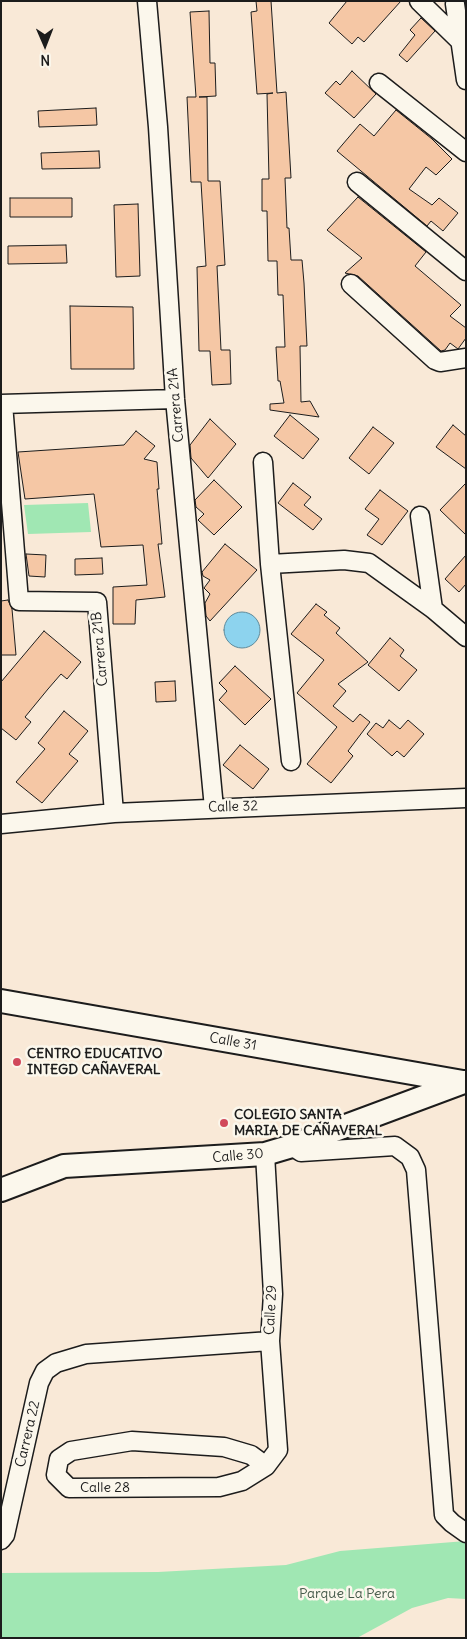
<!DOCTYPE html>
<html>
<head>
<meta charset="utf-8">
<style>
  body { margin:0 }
  #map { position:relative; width:467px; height:1639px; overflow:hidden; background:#f9e9d7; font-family:Delius,sans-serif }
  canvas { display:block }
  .frame { position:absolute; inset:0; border:2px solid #1c1c1c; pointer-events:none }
  .north { position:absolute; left:20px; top:20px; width:50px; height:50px; -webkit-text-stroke:4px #fbf7ec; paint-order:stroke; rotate:179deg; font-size:14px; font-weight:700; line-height:20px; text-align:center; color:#1c1c1c }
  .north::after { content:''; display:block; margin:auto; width:18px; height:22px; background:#1c1c1c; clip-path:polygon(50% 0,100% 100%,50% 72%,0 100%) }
</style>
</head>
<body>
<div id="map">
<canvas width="467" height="1639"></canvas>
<div class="frame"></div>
<div class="north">N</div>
</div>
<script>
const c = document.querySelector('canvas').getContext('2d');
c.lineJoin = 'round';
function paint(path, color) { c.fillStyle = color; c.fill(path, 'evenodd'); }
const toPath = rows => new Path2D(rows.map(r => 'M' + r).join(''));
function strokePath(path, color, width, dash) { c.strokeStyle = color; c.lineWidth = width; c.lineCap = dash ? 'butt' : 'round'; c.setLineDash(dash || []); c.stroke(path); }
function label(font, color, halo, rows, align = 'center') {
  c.font = font + ' Delius,sans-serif'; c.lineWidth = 5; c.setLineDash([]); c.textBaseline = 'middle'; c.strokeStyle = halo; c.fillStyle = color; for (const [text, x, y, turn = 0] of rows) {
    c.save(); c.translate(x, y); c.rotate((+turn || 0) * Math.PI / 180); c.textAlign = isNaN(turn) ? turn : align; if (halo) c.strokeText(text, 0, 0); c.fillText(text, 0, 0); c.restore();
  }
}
paint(toPath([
  [88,503,91,532,28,534,24,505],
  [466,1541,466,1599,448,1598,412,1608,357,1638,1,1638,1,1573,158,1572,286,1565,340,1551]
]), '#a0e7b3');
const water = toPath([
  '224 630a18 18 0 1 1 36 0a18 18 0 1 1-36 0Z'
]);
paint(water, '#8dd3ee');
strokePath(water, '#608a9a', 1);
const building = toPath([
  [256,1,271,1,277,93,286,92,291,178,285,178,287,228,289,228,291,260,302,260,304,283,307,346,300,346,301,402,310,401,319,417,270,410,270,404,284,403,280,381,278,381,276,347,285,347,283,295,278,295,277,261,268,261,267,211,262,211,262,179,269,179,267,94,273,93,257,94,251,12,257,11,256,1],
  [347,1,401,1,364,42,358,37,352,44,329,23,347,1],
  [209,11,210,63,215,63,216,96,199,97,207,97,208,181,220,181,225,265,217,266,221,350,230,350,231,384,212,385,210,351,199,351,197,267,206,266,201,182,191,182,187,97,196,97,190,12,209,11],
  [421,18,435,31,407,62,399,55,415,35,410,30,421,18],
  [352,71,376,94,354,118,325,93,336,81,340,85,352,71],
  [96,108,97,125,39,127,38,111,96,108],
  [396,110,432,139,452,159,436,175,426,167,409,189,432,205,439,198,458,213,443,231,431,221,427,226,337,151,360,124,374,136,396,110],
  [99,151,100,168,42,169,41,153,99,151],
  [358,197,426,252,415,266,461,305,450,316,466,328,466,338,458,349,450,343,445,350,441,351,358,276,345,273,362,258,327,230,358,197],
  [10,198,72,198,72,217,10,217,10,198],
  [138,204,140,276,116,277,114,205,138,204],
  [66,245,67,263,8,264,8,246,66,245],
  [70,306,133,307,134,369,71,369,70,306],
  [290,415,319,439,303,459,274,436,290,415],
  [210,419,236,444,208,478,191,458,190,445,210,419],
  [453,425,466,436,466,469,436,447,453,425],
  [373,427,394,443,369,474,349,458,373,427],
  [136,431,155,446,144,459,157,462,159,489,157,489,162,544,158,544,165,597,136,600,135,624,113,624,113,587,147,585,143,545,101,547,94,494,25,499,18,452,124,445,136,431],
  [214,480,242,507,214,535,198,520,204,514,196,507,195,500,214,480],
  [293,483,311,497,304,505,322,519,313,530,278,503,293,483],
  [466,483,466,535,440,510,466,483],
  [380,490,408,511,382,545,367,535,379,519,365,509,380,490],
  [225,544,257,570,210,621,206,616,205,603,210,594,204,588,210,580,203,576,202,572,225,544],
  [26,554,46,555,45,577,29,576,26,554],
  [466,555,466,584,459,592,445,579,466,555],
  [102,558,103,574,75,575,75,559,102,558],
  [8,600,12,609,16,655,1,655,1,601,8,600],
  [316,604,327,612,324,615,340,628,336,633,368,662,338,684,346,691,333,706,353,722,360,714,370,722,348,751,353,756,331,783,307,764,337,727,297,693,324,660,291,634,316,604],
  [44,631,81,662,67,679,61,674,48,689,25,717,31,722,16,740,1,728,1,682,44,631],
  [390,638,404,650,400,656,417,670,399,691,368,665,390,638],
  [235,666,271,699,245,725,219,700,227,691,219,683,235,666],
  [175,681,176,701,156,702,155,682,175,681],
  [64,711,88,731,69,754,78,761,42,803,16,782,45,749,38,743,64,711],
  [389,720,400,729,408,720,424,734,404,757,397,751,392,756,367,734,376,723,383,728,389,720],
  [240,745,269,769,253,789,223,765,240,745]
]);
paint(building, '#f5c7a5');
strokePath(building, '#1c1c1c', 1);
const minor = toPath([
  [147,1,158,127,175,399,214,808],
  [419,1,460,41],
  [455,4,466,80],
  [379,83,466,152],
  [357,182,466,271],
  [351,284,435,360,440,362,466,358],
  [1,404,175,399],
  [3,404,19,601,97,602,114,813],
  [263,462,270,564,291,761],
  [420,516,433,609],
  [270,564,344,560,369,563,433,609,466,637],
  [1,824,114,813,466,798],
  [292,1146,301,1152,395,1146,410,1157,416,1170,444,1515,452,1523,466,1533],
  [265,1154,273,1294,270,1341,278,1450,266,1466,242,1481,219,1487,69,1488,56,1475,59,1459,71,1451,132,1441,224,1447,251,1455,266,1466],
  [1,1540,5,1535,39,1383,45,1371,56,1363,86,1354,270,1341]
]);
const tertiary = toPath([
  [1,1001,463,1082],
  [1,1190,64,1166,265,1154,292,1146,464,1082]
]);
strokePath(minor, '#1c1c1c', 21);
strokePath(tertiary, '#1c1c1c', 26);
strokePath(minor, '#fbf7ec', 18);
strokePath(tertiary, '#fbf7ec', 22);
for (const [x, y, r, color] of [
  [17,1062,5,"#d1495b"],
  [224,1123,5,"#d1495b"]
]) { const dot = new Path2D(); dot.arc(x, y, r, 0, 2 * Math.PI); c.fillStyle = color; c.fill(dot); strokePath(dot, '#fbf7ec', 2); }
label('14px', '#1c1c1c', '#fbf7ec', [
  ["Carrera 21A",176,405,-95],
  ["Carrera 21B",100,649,-95],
  ["Calle 32",233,807,-2],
  ["Calle 31",233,1042,10],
  ["Calle 30",238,1156,-5],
  ["Calle 29",271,1310,-87],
  ["Carrera 22",28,1434,-77],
  ["Calle 28",105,1488]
]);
label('bold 14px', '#1c1c1c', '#fbf7ec', [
  ["CENTRO EDUCATIVO",27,1054],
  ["INTEGD CAÑAVERAL",27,1070],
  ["COLEGIO SANTA",234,1115],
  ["MARIA DE CAÑAVERAL",234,1131]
], 'left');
label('14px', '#445949', '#fbf7ec', [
  ["Parque La Pera",347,1594]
]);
</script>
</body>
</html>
